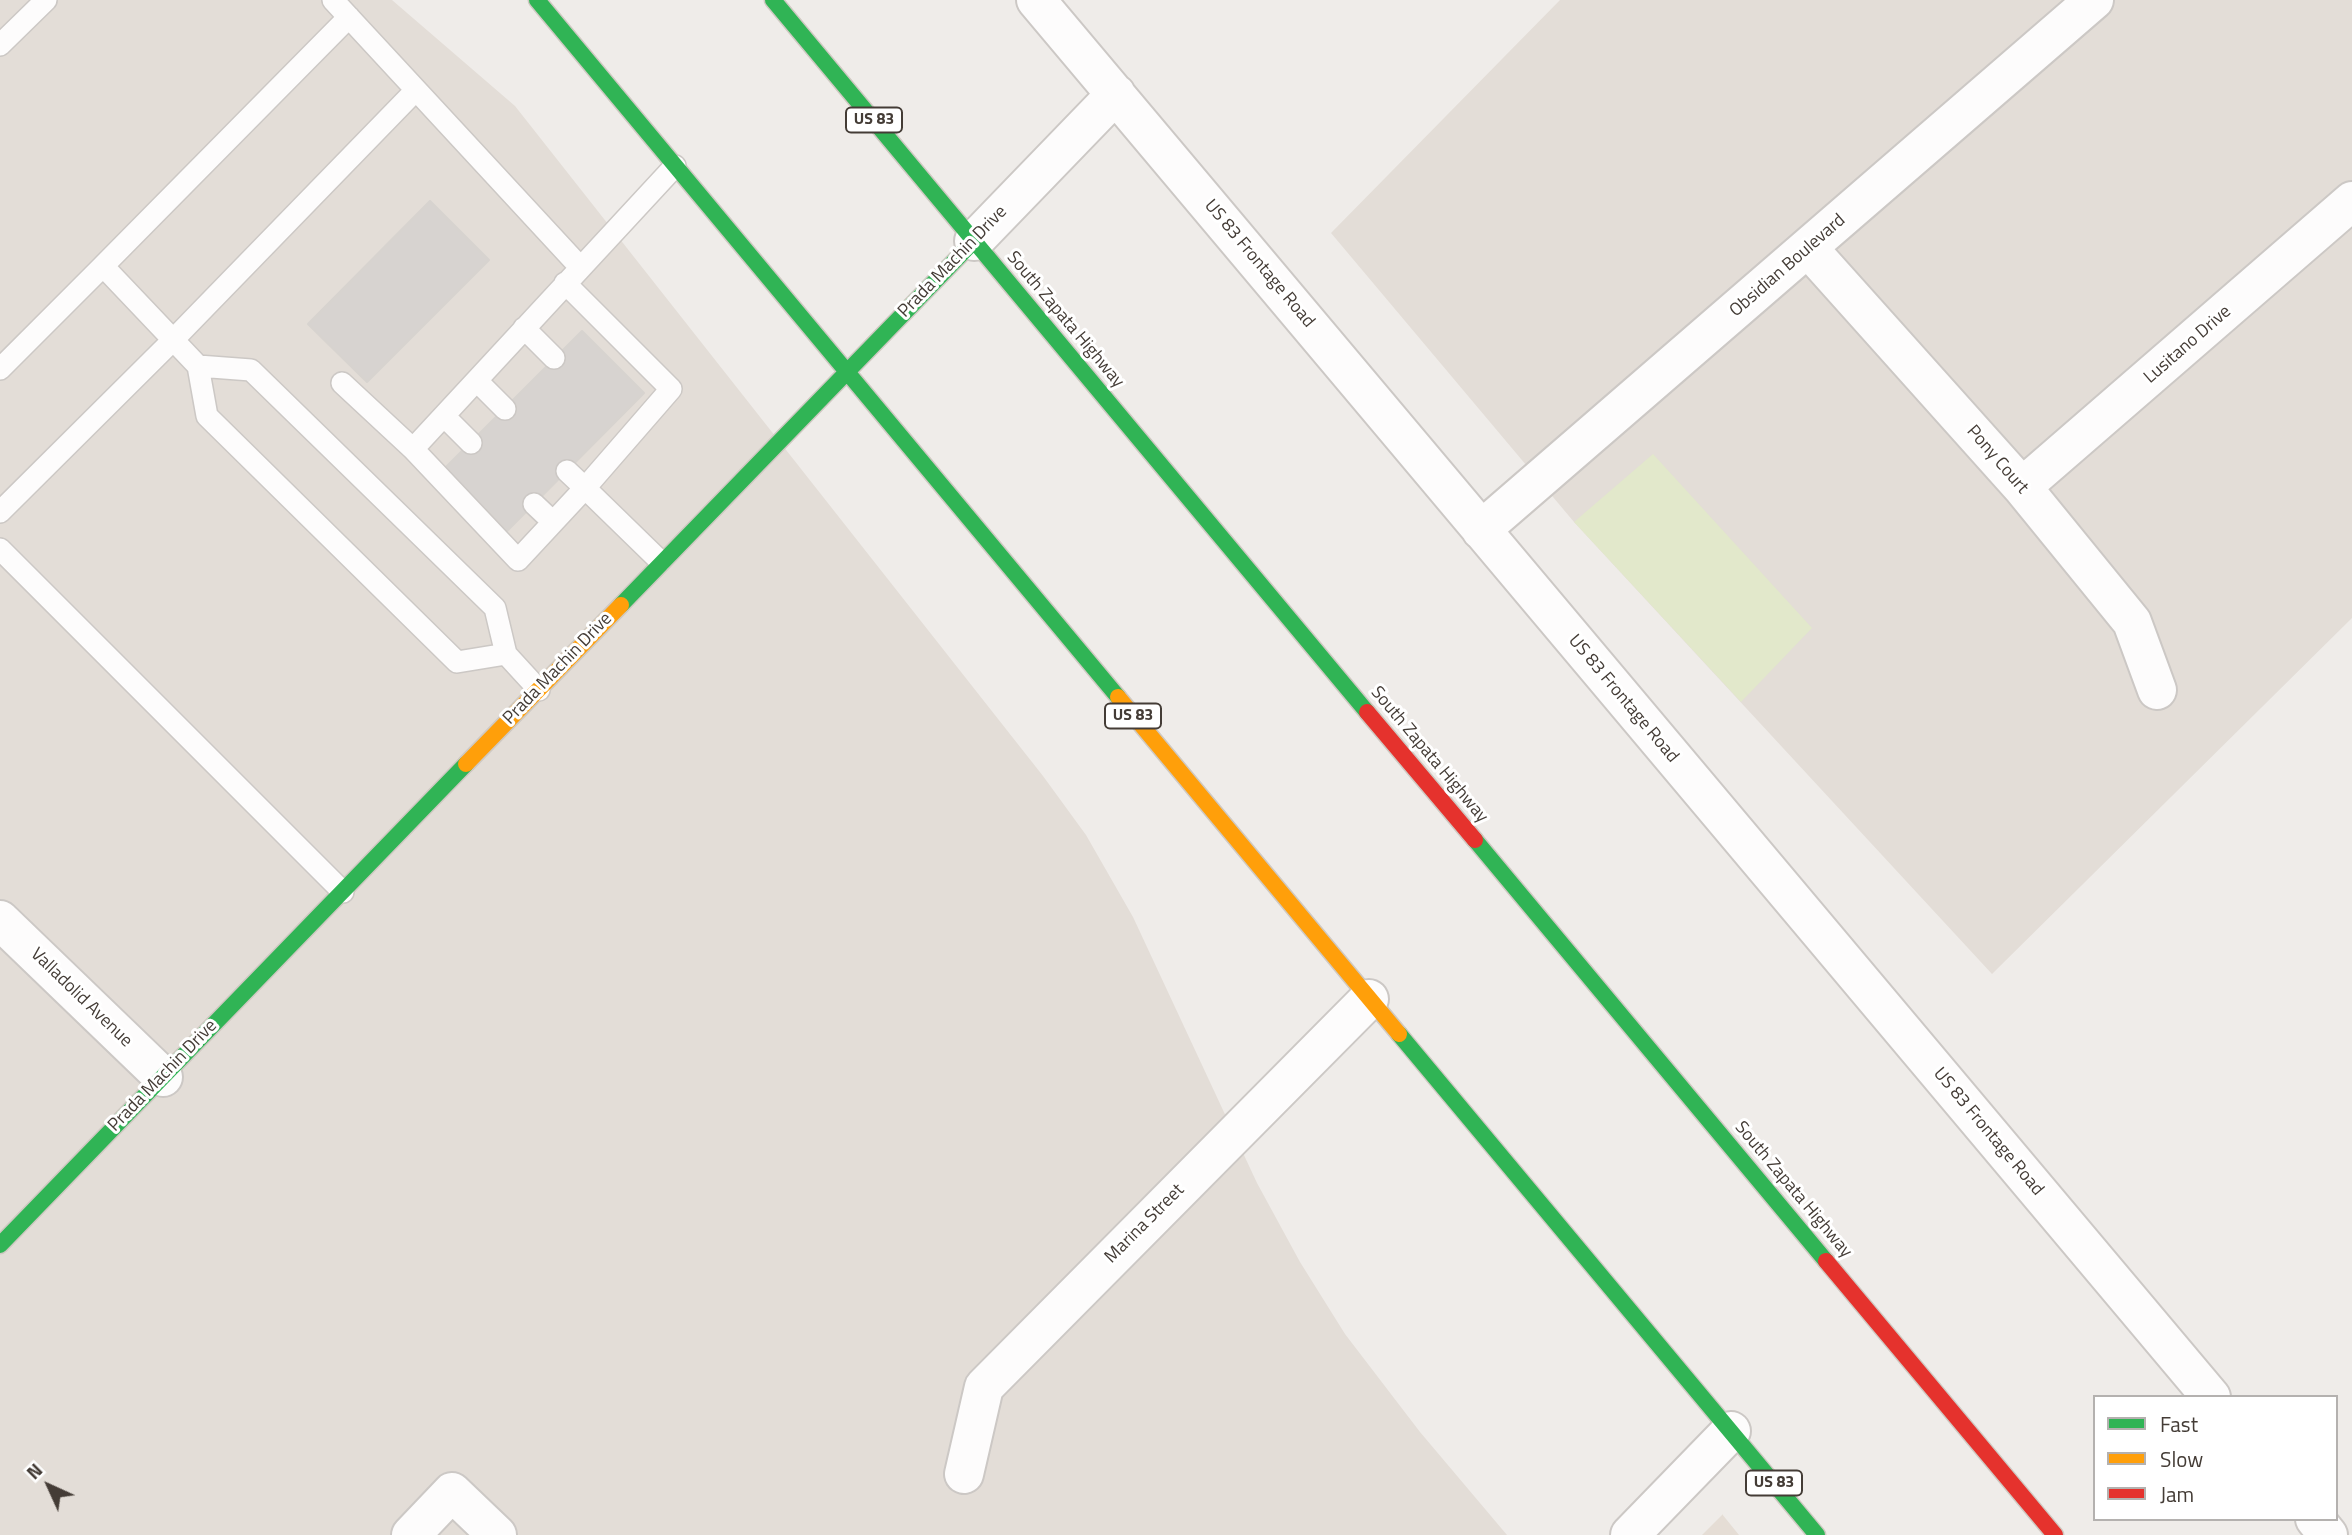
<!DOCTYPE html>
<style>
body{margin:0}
#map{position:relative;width:2352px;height:1535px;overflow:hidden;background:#efece9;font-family:"Titillium Web",sans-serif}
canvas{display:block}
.legend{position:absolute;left:2093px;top:1395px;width:245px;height:126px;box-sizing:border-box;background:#fff;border:2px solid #b4b1af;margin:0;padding:9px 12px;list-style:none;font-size:21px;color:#443c36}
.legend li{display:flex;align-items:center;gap:14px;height:35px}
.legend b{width:35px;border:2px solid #b4b1af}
.north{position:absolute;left:14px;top:1451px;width:70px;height:70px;-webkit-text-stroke:5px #fff;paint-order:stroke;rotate:315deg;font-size:19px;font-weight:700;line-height:28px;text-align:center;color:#443c36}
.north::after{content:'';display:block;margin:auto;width:24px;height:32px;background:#443c36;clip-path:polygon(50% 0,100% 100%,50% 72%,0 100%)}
</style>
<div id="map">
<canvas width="2352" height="1535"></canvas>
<ul class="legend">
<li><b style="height:9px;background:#30b455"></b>Fast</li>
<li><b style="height:9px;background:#ff9f0a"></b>Slow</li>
<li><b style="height:9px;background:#e5322d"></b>Jam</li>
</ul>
<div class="north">N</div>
</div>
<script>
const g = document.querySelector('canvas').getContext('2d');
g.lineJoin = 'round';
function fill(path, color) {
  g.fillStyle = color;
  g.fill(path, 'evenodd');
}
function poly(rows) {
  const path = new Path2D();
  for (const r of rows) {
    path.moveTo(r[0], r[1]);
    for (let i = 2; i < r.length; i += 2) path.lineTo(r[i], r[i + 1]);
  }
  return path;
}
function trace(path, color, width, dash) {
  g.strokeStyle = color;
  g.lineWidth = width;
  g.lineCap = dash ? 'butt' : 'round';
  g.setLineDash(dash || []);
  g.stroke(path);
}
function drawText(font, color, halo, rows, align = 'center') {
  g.font = font + ' "Titillium Web",sans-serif';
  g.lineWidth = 6;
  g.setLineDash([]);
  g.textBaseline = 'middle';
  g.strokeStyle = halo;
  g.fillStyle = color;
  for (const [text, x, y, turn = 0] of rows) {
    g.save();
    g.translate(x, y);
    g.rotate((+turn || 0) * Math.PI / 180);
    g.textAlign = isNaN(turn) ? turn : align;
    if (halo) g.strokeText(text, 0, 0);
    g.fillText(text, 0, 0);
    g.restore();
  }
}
fill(poly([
 [0,0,392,0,515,106,1043,776,1086,835,1133,917,1257,1183,1300,1262,1345,1334,1420,1432,1507,1535,0,1535],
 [1560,0,2352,0,2352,618,1992,974,1574,522,1331,233]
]), '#e3ddd7');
fill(poly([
 [1722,1514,1739,1535,1702,1535,1722,1515]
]), '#e5ddd5');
fill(poly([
 [1653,454,1812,628,1741,702,1574,522]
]), '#e2e8cb');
const building = poly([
 [430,201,489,260,367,382,308,324,430,201],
 [582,331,644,393,507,531,444,469,582,331]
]);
fill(building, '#d7d3d0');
trace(building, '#d7d3cf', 2);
const lane = poly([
 [333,0,580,267],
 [349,17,103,266,198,366,207,416,457,662,506,654],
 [0,45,46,0],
 [565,283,671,389,585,488,660,561],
 [524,328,554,358],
 [198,366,251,370,495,608,506,654,539,690],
 [0,369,103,266],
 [477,381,505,409],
 [342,383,413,449,518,560,585,488,567,471],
 [445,417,471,443],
 [413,449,675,166],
 [534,504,553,522],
 [0,512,173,340,415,91],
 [0,549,343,892]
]);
const street = poly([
 [1036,0,2211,1397],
 [974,241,1116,94],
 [1808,248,2022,487,2132,622,2157,690],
 [2022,487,2352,201],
 [1481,530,2094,0],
 [0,920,163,1077],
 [964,1474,984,1387,1369,999],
 [2315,1519,2328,1535],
 [411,1535,452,1492,497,1535],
 [1630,1535,1731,1431]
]);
const fast = poly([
 [537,0,1118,697],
 [773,0,1367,712],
 [621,605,974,241],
 [1475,840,1826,1261],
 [1399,1034,1817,1535],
 [0,1245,466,764]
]);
const slow = poly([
 [1118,697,1399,1034],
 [466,764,621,605]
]);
const jam = poly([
 [1367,712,1475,840],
 [1826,1261,2055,1535]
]);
trace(lane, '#ccc8c5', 24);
trace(street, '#ccc8c5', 42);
trace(fast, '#cfc9c2', 19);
trace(slow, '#cfc9c2', 19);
trace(jam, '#cfc9c2', 19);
trace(lane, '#fdfcfc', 21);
trace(street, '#fdfcfc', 38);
trace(fast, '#30b455', 16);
trace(slow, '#ff9f0a', 16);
trace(jam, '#e5322d', 16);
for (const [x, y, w] of [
 [874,120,56],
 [1133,716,56],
 [1774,1483,56]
]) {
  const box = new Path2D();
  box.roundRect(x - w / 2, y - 12.5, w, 25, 5);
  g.fillStyle = '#fff';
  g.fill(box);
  trace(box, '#443c36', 2);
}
drawText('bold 16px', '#443c36', null, [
 ["US 83",874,120],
 ["US 83",1133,716],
 ["US 83",1774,1483]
]);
drawText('18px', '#443c36', '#fff', [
 ["Prada Machin Drive",953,262,-46],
 ["US 83 Frontage Road",1259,264,50],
 ["Obsidian Boulevard",1788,266,-41],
 ["South Zapata Highway",1065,320,50],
 ["Lusitano Drive",2188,345,-41],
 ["Pony Court",1997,460,49],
 ["Prada Machin Drive",558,669,-46],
 ["US 83 Frontage Road",1623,699,50],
 ["South Zapata Highway",1429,755,50],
 ["Valladolid Avenue",81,998,44],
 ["Prada Machin Drive",163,1076,-46],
 ["US 83 Frontage Road",1988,1132,50],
 ["South Zapata Highway",1793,1190,50],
 ["Marina Street",1145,1224,-45]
]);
</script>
